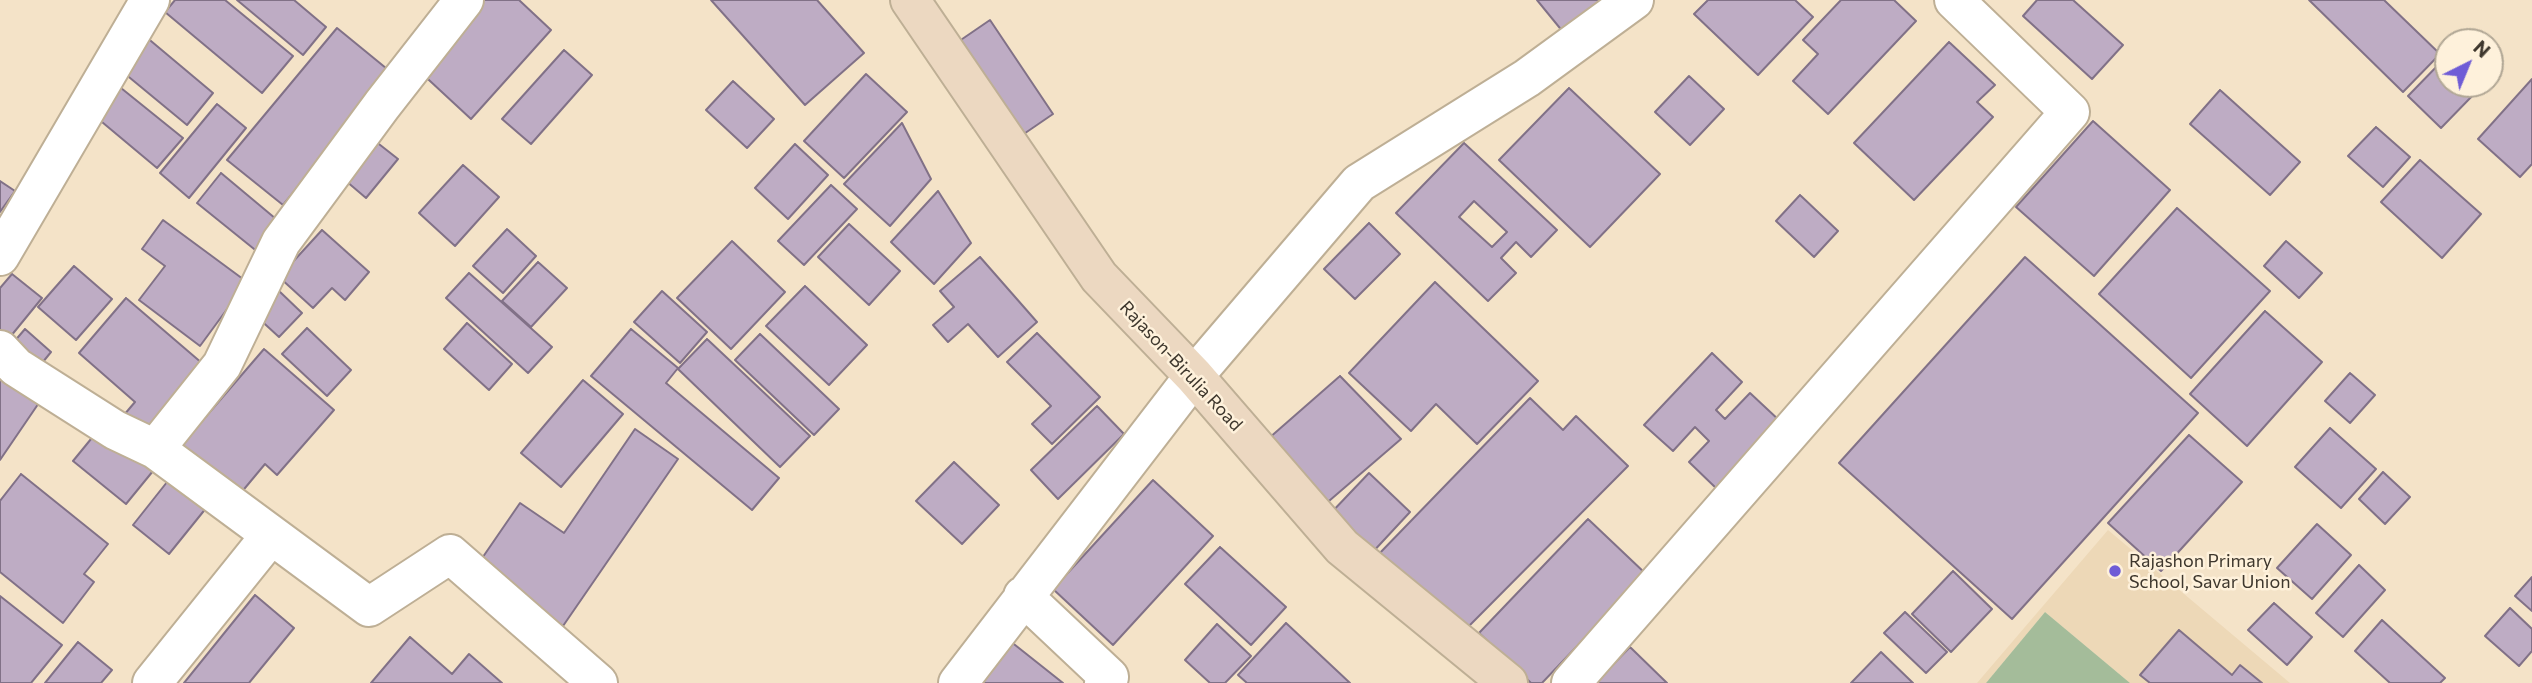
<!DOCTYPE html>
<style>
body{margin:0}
#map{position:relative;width:2532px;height:683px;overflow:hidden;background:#f4e3c8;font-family:Commissioner,sans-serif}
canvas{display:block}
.north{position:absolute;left:2434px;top:28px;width:70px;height:70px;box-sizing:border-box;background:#fef1db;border:2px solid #b1a795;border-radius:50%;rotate:43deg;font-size:19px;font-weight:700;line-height:28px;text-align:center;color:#3e372d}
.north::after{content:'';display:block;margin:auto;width:24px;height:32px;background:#6f5cd6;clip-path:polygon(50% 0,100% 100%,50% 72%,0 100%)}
</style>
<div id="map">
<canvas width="2532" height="683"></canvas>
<div class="north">N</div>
</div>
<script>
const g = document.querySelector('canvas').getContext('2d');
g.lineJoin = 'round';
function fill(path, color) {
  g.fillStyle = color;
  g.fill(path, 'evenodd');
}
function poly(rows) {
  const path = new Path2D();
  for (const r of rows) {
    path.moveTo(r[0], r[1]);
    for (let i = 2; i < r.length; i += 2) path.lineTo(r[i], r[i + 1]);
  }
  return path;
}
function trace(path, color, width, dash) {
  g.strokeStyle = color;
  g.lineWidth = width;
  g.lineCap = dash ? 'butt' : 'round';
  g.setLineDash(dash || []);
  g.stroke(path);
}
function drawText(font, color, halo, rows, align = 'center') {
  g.font = font + ' Commissioner,sans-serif';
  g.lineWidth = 5;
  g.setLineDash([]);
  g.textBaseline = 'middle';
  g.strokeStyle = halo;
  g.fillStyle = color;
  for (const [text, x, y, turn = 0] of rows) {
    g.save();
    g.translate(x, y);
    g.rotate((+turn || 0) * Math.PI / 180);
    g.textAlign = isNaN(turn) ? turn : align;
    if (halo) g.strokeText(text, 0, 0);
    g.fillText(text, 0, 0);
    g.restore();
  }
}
fill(poly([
 [2108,530,2290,683,2130,683,2045,612,1986,683,1977,683]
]), '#edd8b7');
fill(poly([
 [2045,612,2130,683,1986,683]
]), '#a4bc9a');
const building = poly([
 [175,0,225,0,293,56,262,93,165,12,175,0],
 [237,0,294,0,326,27,303,55,237,0],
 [478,0,519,0,551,30,471,119,416,68,478,0],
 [711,0,817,0,864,53,805,105,711,0],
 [1537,0,1615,0,1568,38,1537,0],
 [1708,0,1795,0,1813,17,1758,75,1694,14,1708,0],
 [1841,0,1894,0,1916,21,1828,114,1793,81,1818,54,1803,40,1841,0],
 [2037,0,2073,0,2123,45,2092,79,2023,16,2037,0],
 [2309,0,2384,0,2440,54,2403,92,2309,0],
 [990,20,1053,114,1015,140,952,46,990,20],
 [337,28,392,73,283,205,227,160,337,28],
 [145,36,213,93,187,125,118,68,145,36],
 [1949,42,1995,85,1977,102,1993,117,1914,200,1854,143,1949,42],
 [564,50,592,75,531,144,502,119,564,50],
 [2443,60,2448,64,2448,84,2468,84,2476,92,2441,128,2408,96,2443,60],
 [866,74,907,112,844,178,804,141,866,74],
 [1689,76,1724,109,1690,145,1655,112,1689,76],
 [2532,79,2532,164,2520,177,2478,139,2532,79],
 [733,81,774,119,747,148,706,110,733,81],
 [121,88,183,138,157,168,96,117,121,88],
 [1569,88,1660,174,1590,247,1499,160,1569,88],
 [2220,90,2300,162,2270,195,2190,124,2220,90],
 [217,104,246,128,189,198,160,173,217,104],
 [2093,121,2170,190,2094,276,2016,207,2093,121],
 [902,123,931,179,890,226,844,184,902,123],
 [2376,127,2410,157,2383,187,2348,156,2376,127],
 [370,137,398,159,366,198,339,175,370,137],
 [1464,143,1557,230,1531,257,1516,242,1501,258,1516,273,1488,301,1396,213,1464,143],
 [1474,201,1507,232,1492,247,1459,217,1474,201],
 [795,144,828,175,788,219,755,188,795,144],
 [2420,160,2481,214,2442,258,2381,202,2420,160],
 [463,165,499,197,455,246,419,213,463,165],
 [221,173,282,224,259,253,197,203,221,173],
 [0,181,15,191,0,212,0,181],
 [831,185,857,209,804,265,778,241,831,185],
 [938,191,971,243,934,284,891,242,938,191],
 [1800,195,1838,231,1814,257,1776,221,1800,195],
 [2177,208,2270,291,2191,378,2099,294,2177,208],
 [163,220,247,282,200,346,139,300,165,266,142,249,163,220],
 [1369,223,1400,254,1355,299,1324,269,1369,223],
 [849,224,900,271,869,305,818,257,849,224],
 [507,229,536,256,503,293,473,266,507,229],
 [322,230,369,272,345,300,332,288,313,308,279,277,322,230],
 [732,241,785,292,731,349,677,298,732,241],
 [2286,241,2322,273,2299,298,2264,266,2286,241],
 [980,257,1037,322,998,357,968,324,948,342,933,325,954,307,940,291,980,257],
 [2025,257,2198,413,2012,619,1839,463,2025,257],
 [538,262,567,288,531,327,502,301,538,262],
 [74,266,112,299,76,340,38,307,74,266],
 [469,273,552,347,528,373,446,298,469,273],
 [12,274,42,298,6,342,0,337,0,288,12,274],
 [1435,282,1538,381,1477,444,1436,404,1411,431,1349,373,1435,282],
 [805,286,867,345,829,385,766,326,805,286],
 [278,290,302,313,279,337,255,315,278,290],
 [662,291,707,332,680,363,634,322,662,291],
 [126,298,203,364,138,439,118,422,135,402,79,353,126,298],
 [2265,311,2322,362,2247,446,2190,394,2265,311],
 [467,323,512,364,489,390,444,349,467,323],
 [307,328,351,370,327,396,282,354,307,328],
 [25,329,51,352,34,373,7,350,25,329],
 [631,329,678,368,666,383,779,478,752,510,591,376,631,329],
 [1037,333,1100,397,1052,444,1032,424,1051,406,1007,362,1037,333],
 [760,334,839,409,814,435,735,360,760,334],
 [707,339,810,436,780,467,678,369,707,339],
 [264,349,334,410,277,475,265,464,235,500,177,450,264,349],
 [1712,353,1742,382,1716,410,1725,419,1750,393,1781,422,1718,490,1689,462,1709,441,1695,427,1673,451,1644,425,1712,353],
 [0,363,45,394,0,460,0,363],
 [2350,373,2375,395,2350,423,2325,401,2350,373],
 [1340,376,1401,439,1322,507,1268,439,1340,376],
 [583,380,623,414,561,487,521,453,583,380],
 [1530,398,1563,430,1576,416,1628,466,1468,627,1376,557,1530,398],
 [1097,406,1124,434,1058,499,1031,470,1097,406],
 [100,428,153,471,126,504,73,461,100,428],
 [2330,428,2376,469,2341,508,2295,467,2330,428],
 [635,429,678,459,563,626,476,567,520,503,564,533,635,429],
 [2189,435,2242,482,2161,571,2108,523,2189,435],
 [954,462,999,505,962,544,916,501,954,462],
 [175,472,211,502,169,554,133,525,175,472],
 [2383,472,2410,497,2385,524,2359,499,2383,472],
 [1369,473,1410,512,1370,555,1329,515,1369,473],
 [21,474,108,544,84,574,94,582,63,623,0,572,0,501,21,474],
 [1153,480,1213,536,1113,645,1053,589,1153,480],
 [1588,519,1646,574,1542,683,1531,683,1479,633,1588,519],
 [2317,524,2351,555,2312,599,2277,568,2317,524],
 [1220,547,1286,607,1251,645,1185,584,1220,547],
 [2359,565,2385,590,2343,637,2316,613,2359,565],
 [1953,571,1992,609,1951,652,1912,614,1953,571],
 [2532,577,2532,611,2515,596,2532,577],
 [255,595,294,628,249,683,184,683,255,595],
 [0,596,62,645,31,683,0,683,0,596],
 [2274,603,2312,637,2287,665,2248,630,2274,603],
 [2510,608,2532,629,2532,651,2519,666,2485,636,2510,608],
 [1905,612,1947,652,1926,673,1884,633,1905,612],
 [2382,620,2445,678,2440,683,2390,683,2355,651,2382,620],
 [1286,623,1350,683,1247,683,1238,675,1286,623],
 [1217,624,1251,656,1225,683,1210,683,1185,660,1217,624],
 [2179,630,2232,675,2240,665,2262,683,2150,683,2140,675,2179,630],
 [410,637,452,674,469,654,502,683,371,683,410,637],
 [1005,637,1063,683,968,683,1005,637],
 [78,642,112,670,101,683,45,683,78,642],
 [1630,647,1667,683,1595,683,1630,647],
 [1881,652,1913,683,1851,683,1881,652]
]);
fill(building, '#beacc4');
trace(building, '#817187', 2);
const street = poly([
 [464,0,382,105,281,242,222,365,155,449,369,607,450,554,598,683],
 [0,256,150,0],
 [0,350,16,367,115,430,155,449],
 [1023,596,1109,677,1104,683],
 [152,683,271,535],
 [958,683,1194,376,1359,183,1527,78,1634,0],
 [1571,683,2070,112,1954,0]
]);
const secondary = poly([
 [910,0,1099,277,1194,376,1342,547,1508,683]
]);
trace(street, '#beaf95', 42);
trace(secondary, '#beaf95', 42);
trace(street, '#fff', 38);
trace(secondary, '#ecd8c1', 38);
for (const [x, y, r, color] of [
 [2115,571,7,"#6f5cd6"]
]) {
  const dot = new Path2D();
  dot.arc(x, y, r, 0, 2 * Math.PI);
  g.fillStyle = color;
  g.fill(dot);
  trace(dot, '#fef1db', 2.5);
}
drawText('18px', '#3e372d', '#fef1db', [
 ["Rajason-Birulia Road",1181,366,47]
]);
drawText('18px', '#3e372d', '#fef1db', [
 ["Rajashon Primary",2129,561],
 ["School, Savar Union",2129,582]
], 'left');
</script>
